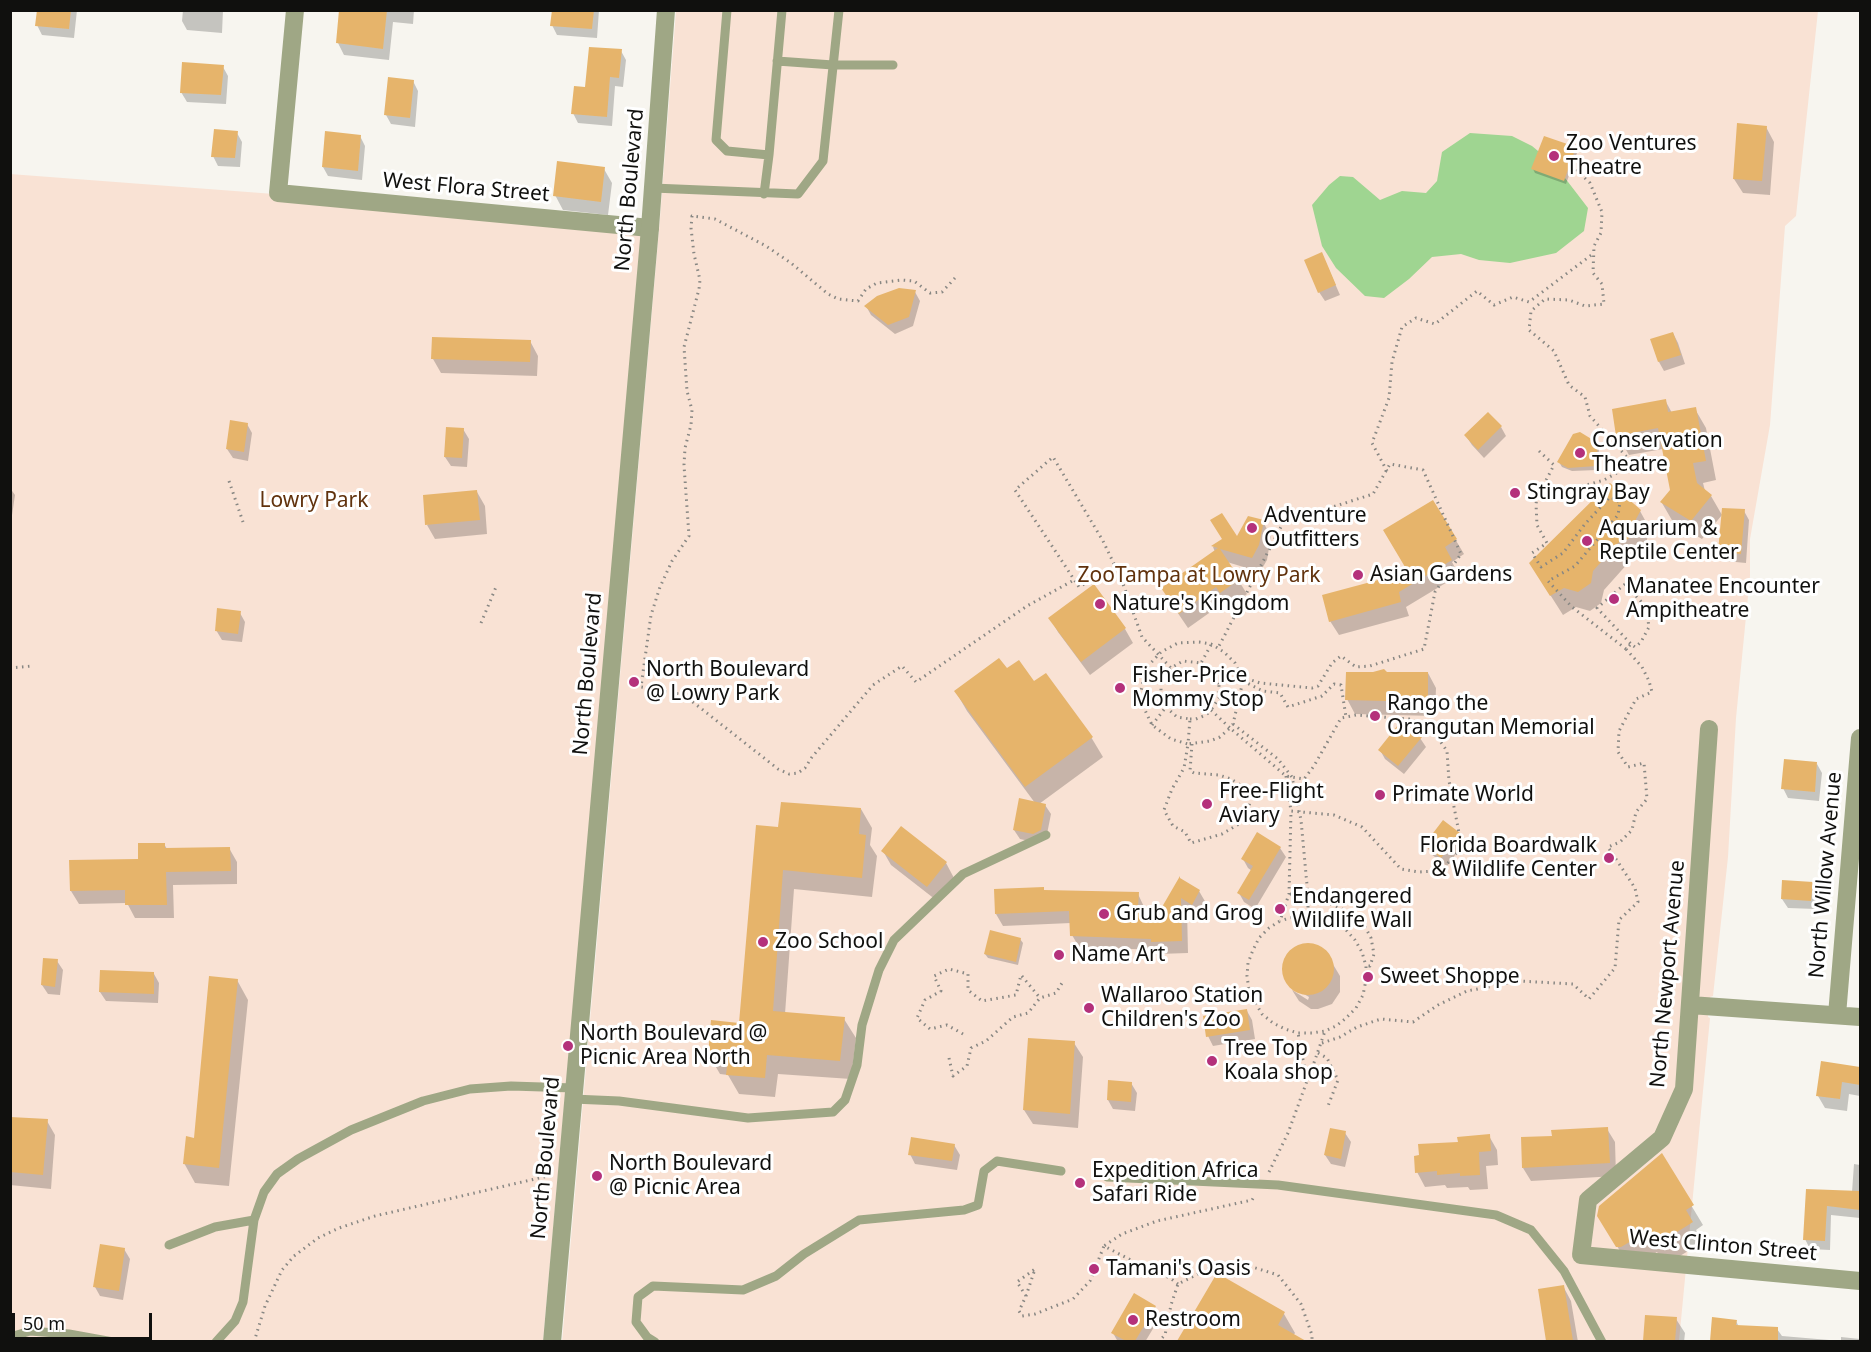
<!DOCTYPE html>
<style>
body{margin:0}
#map{position:relative;width:1871px;height:1352px;overflow:hidden;background:#f7f5ef;font-family:"Noto Sans",sans-serif}
canvas{display:block}
.frame{position:absolute;inset:0;border:12px solid #10100e;pointer-events:none}
.scale{position:absolute;left:12px;top:1313px;width:140px;height:27px;box-sizing:border-box;border:3px solid #10100e;border-top:0;padding-left:8px;font-size:18px;line-height:21px;white-space:nowrap;color:#10100e;-webkit-text-stroke:4px #fff;paint-order:stroke}
</style>
<div id="map">
<canvas width="1871" height="1352"></canvas>
<div class="frame"></div>
<div class="scale">50 m</div>
</div>
<script>
const g = document.querySelector('canvas').getContext('2d');
g.lineJoin = 'round';
function fill(path, color) {
  g.fillStyle = color;
  g.fill(path, 'evenodd');
}
function poly(rows) {
  const path = new Path2D();
  for (const r of rows) {
    if (r.length === 3) {
      path.moveTo(r[0] + r[2], r[1]);
      path.arc(r[0], r[1], r[2], 0, 2 * Math.PI);
      continue;
    }
    path.moveTo(r[0], r[1]);
    for (let i = 2; i < r.length; i += 2) path.lineTo(r[i], r[i + 1]);
  }
  return path;
}
function trace(path, color, width, dash) {
  g.strokeStyle = color;
  g.lineWidth = width;
  g.lineCap = dash ? 'butt' : 'round';
  g.setLineDash(dash || []);
  g.stroke(path);
}
function drawText(font, color, halo, rows, align = 'center') {
  g.font = font + ' "Noto Sans",sans-serif';
  g.lineWidth = 6;
  g.setLineDash([]);
  g.textBaseline = 'middle';
  g.strokeStyle = halo;
  g.fillStyle = color;
  for (const [text, x, y, turn = 0] of rows) {
    g.save();
    g.translate(x, y);
    g.rotate((+turn || 0) * Math.PI / 180);
    g.textAlign = isNaN(turn) ? turn : align;
    if (halo) g.strokeText(text, 0, 0);
    g.fillText(text, 0, 0);
    g.restore();
  }
}
fill(poly([
 [676,11,1818,11,1796,216,1785,226,1770,425,1750,539,1750,576,1736,718,1728,857,1713,996,1710,997,1708,1017,1710,1018,1679,1341,562,1342,660,218],
 [10,174,644,222,543,1341,11,1341]
]), '#f9e2d4');
fill(poly([
 [1470,133,1512,136,1532,146,1555,165,1588,208,1584,231,1556,253,1510,263,1479,260,1461,254,1432,257,1409,279,1384,298,1365,296,1336,268,1322,246,1312,205,1329,185,1340,176,1353,177,1380,200,1402,191,1426,193,1437,181,1442,152]
]), '#9fd591');
fill(poly([
 [38,10,77,10,74,38,42,35,37,25],
 [183,10,223,10,222,33,187,30,182,21],
 [349,10,414,10,413,24,393,22,389,60,344,55,338,43],
 [553,10,599,10,597,38,557,35,552,25],
 [621,51,626,60,623,87,615,86,612,126,578,123,573,113,587,88],
 [223,67,228,76,226,104,187,102,181,92],
 [413,81,418,91,415,127,391,124,386,115],
 [1766,127,1774,142,1770,195,1743,193,1734,179],
 [237,133,242,142,240,167,218,166,213,156],
 [326,133,360,136,365,146,362,180,328,176,323,167],
 [1575,149,1577,153,1566,184,1535,173,1533,169],
 [604,169,612,183,608,215,563,210,555,195],
 [1322,254,1340,295,1325,301,1319,292],
 [915,292,920,301,913,326,895,334,871,315,866,306],
 [1673,333,1678,343,1685,364,1664,371,1659,362,1652,340],
 [530,341,538,356,537,376,441,373,433,359],
 [1665,400,1672,413,1695,409,1706,428,1716,480,1703,483,1705,491,1711,496,1722,515,1702,539,1673,522,1662,503,1671,490,1663,449,1629,455,1618,436,1613,410],
 [247,424,252,433,248,461,233,458,227,449],
 [1501,427,1506,436,1484,458,1472,445,1466,436],
 [463,429,469,439,467,467,451,466,445,457],
 [1597,444,1599,449,1597,470,1572,471,1562,467,1559,462],
 [10,488,15,495,10,529],
 [477,492,485,506,487,534,435,539,427,525],
 [1433,502,1464,554,1452,562,1459,575,1406,607,1409,616,1339,635,1330,621,1410,573],
 [1640,511,1651,531,1647,539,1646,550,1639,558,1629,562,1604,590,1601,603,1590,611,1576,607,1563,615,1542,582],
 [1744,511,1749,520,1746,563,1725,561,1720,552],
 [1263,522,1271,536,1267,560,1260,572,1227,562,1247,594,1230,607,1226,601,1188,628,1171,603,1215,552,1213,547,1223,540,1237,539],
 [1093,586,1125,629,1133,643,1090,675,1058,632,1050,618],
 [240,613,245,622,242,642,222,640,216,630],
 [1007,670,1034,683,1091,737,1103,757,1039,804,1045,805,1051,814,1046,839,1038,843,1020,839,1014,830,1035,803,967,711,956,692],
 [1373,673,1428,673,1436,688,1435,716,1355,714,1347,699],
 [1420,738,1426,747,1404,774,1385,759,1380,750],
 [1817,764,1822,773,1819,801,1788,798,1783,788],
 [861,809,872,828,870,845,877,856,872,897,794,889,785,1014,844,1019,856,1038,851,1079,778,1074,775,1097,739,1094,728,1075,720,1074,709,1055,740,1024,780,829],
 [1459,834,1464,843,1447,866,1431,854,1426,845],
 [164,844,167,849,229,848,237,862,237,884,173,885,174,918,135,918,127,903,79,904,71,891,139,860],
 [1280,848,1286,857,1255,909,1244,902,1239,893,1252,871,1248,868,1243,859],
 [883,851,946,863,954,878,936,900,891,865],
 [1180,879,1199,891,1206,903,1199,916,1187,909,1188,953,1159,954,1158,950,1079,947,1072,935,1071,923,1003,926,996,914,1043,888,1045,892,1138,894,1145,909,1163,908],
 [1812,884,1817,893,1816,909,1788,908,1782,899],
 [1020,939,1023,943,1018,965,988,958,985,954],
 [1306,945,1321,949,1331,961,1340,976,1340,992,1332,1004,1318,1009,1311,1009,1299,1001,1292,990,1308,1000,1309,997,1290,986,1284,973,1287,958,1292,951],
 [57,961,63,970,60,995,48,994,42,985],
 [154,974,159,983,158,1003,106,1001,100,992],
 [237,980,248,1000,229,1186,195,1183,184,1163,196,1139],
 [1247,1011,1252,1020,1255,1039,1213,1046,1208,1036],
 [1074,1043,1083,1057,1078,1128,1033,1124,1024,1110],
 [1860,1061,1860,1096,1849,1094,1847,1111,1825,1108,1818,1096,1860,1068],
 [1131,1083,1137,1093,1135,1111,1113,1109,1108,1100],
 [10,1118,47,1121,55,1135,51,1189,10,1185],
 [1607,1129,1615,1142,1616,1176,1531,1181,1523,1168,1553,1137],
 [1345,1133,1351,1142,1345,1167,1331,1164,1325,1155],
 [1489,1136,1497,1150,1498,1165,1486,1166,1488,1189,1470,1190,1468,1187,1447,1188,1445,1185,1425,1187,1417,1172,1459,1143],
 [954,1145,960,1155,957,1170,915,1164,910,1154],
 [1661,1155,1703,1225,1696,1230,1703,1242,1665,1265,1657,1252,1633,1266,1629,1266,1599,1216],
 [1854,1164,1860,1165,1860,1218,1831,1215,1830,1250,1810,1249,1805,1239,1807,1190,1852,1192],
 [124,1249,130,1259,123,1300,100,1296,95,1287],
 [1218,1275,1284,1314,1295,1333,1293,1336,1303,1341,1179,1342],
 [1563,1286,1571,1301,1578,1342,1547,1342,1539,1290],
 [1155,1307,1160,1317,1145,1342,1118,1342,1113,1333],
 [1646,1316,1676,1319,1685,1333,1684,1342,1644,1342],
 [1714,1318,1736,1321,1739,1327,1777,1329,1782,1336,1841,1341,1841,1337,1860,1339,1860,1342,1711,1342]
]), '#0003');
fill(poly([
 [37,10,71,10,69,29,35,26],
 [339,10,387,10,383,49,336,43],
 [552,10,594,10,592,29,550,26],
 [589,47,622,49,619,78,610,77,607,117,571,114,574,86,585,87],
 [182,62,224,65,221,95,180,93],
 [388,77,414,80,410,118,384,115],
 [1737,123,1767,126,1762,181,1733,179],
 [214,129,238,131,235,158,211,157],
 [325,131,361,135,358,171,322,167],
 [1544,136,1576,147,1564,181,1531,169],
 [557,161,605,167,601,202,553,196],
 [1322,252,1336,285,1318,293,1304,260],
 [899,288,916,290,909,317,888,325,864,306,877,296],
 [1673,332,1681,355,1658,362,1650,339],
 [432,337,531,340,530,362,431,359],
 [1666,399,1668,412,1696,407,1706,461,1693,463,1697,483,1712,495,1691,521,1660,502,1670,490,1658,428,1616,436,1612,409],
 [1488,412,1502,426,1478,450,1464,435],
 [230,420,248,423,244,452,226,449],
 [446,427,464,428,462,458,444,457],
 [1580,432,1598,443,1596,466,1568,468,1557,462,1573,434],
 [1610,483,1641,510,1636,519,1636,530,1628,539,1618,543,1593,571,1591,583,1578,592,1564,588,1550,596,1529,563],
 [477,490,480,520,425,525,423,495],
 [1433,500,1457,539,1445,547,1452,560,1399,592,1401,602,1329,622,1322,595,1408,572,1383,530],
 [1722,508,1745,509,1741,554,1718,552],
 [1222,513,1237,536,1248,516,1264,520,1259,545,1252,558,1220,549,1240,579,1220,593,1216,587,1179,614,1161,588,1218,548,1211,546,1222,539,1210,520],
 [1094,584,1126,628,1081,662,1048,618],
 [217,608,241,611,238,634,215,631],
 [999,658,1007,668,1019,660,1034,681,1046,673,1093,737,1025,787,954,691],
 [1384,669,1387,672,1428,672,1428,702,1345,700,1346,672,1373,672],
 [1402,720,1422,737,1398,766,1378,750],
 [1784,759,1817,762,1815,792,1781,789],
 [1019,798,1046,804,1041,830,1033,834,1013,830],
 [781,802,861,808,859,834,866,835,862,878,783,870,773,1011,845,1017,840,1061,767,1055,765,1078,726,1075,728,1058,708,1055,711,1020,739,1023,756,825,778,827],
 [1443,820,1460,833,1441,858,1424,845],
 [901,826,947,862,927,887,881,851],
 [1257,832,1281,847,1249,900,1237,893,1253,866,1241,859],
 [138,843,165,843,165,848,230,847,231,871,166,872,167,905,125,905,125,890,70,891,69,860,138,859],
 [1180,876,1180,878,1200,890,1192,905,1181,898,1182,941,1151,942,1151,939,1070,936,1069,911,995,914,994,889,1044,887,1044,890,1139,892,1138,907,1162,907],
 [1782,880,1813,882,1811,901,1781,899],
 [990,930,1021,938,1016,962,984,954],
 [1308,969,26],
 [43,958,58,959,55,987,41,985],
 [100,970,154,972,154,994,99,992],
 [209,976,238,979,219,1168,183,1164,186,1136,194,1138],
 [1247,1009,1250,1030,1206,1037,1203,1016],
 [1028,1038,1075,1041,1070,1114,1023,1110],
 [1821,1061,1860,1067,1860,1085,1842,1082,1840,1099,1816,1096],
 [1108,1080,1132,1082,1131,1102,1107,1100],
 [10,1117,48,1119,43,1175,10,1172],
 [1608,1127,1610,1163,1522,1168,1521,1137,1552,1136,1551,1130],
 [1330,1128,1346,1131,1341,1159,1324,1155],
 [1490,1134,1491,1151,1479,1152,1480,1175,1460,1176,1460,1173,1437,1175,1437,1171,1415,1173,1414,1156,1419,1155,1418,1144,1458,1142,1457,1137],
 [911,1137,955,1144,952,1161,908,1155],
 [1662,1153,1694,1205,1686,1210,1693,1222,1653,1247,1645,1233,1621,1247,1616,1247,1597,1216,1599,1206],
 [1806,1189,1860,1191,1860,1210,1827,1206,1825,1241,1803,1240],
 [100,1244,125,1248,119,1291,93,1287],
 [1217,1273,1285,1312,1278,1325,1306,1341,1177,1341],
 [1564,1285,1573,1341,1546,1341,1538,1289],
 [1134,1293,1156,1306,1135,1341,1126,1341,1111,1333],
 [1645,1315,1677,1317,1675,1341,1643,1341],
 [1712,1317,1737,1320,1736,1325,1778,1327,1778,1341,1710,1341]
]), '#e6b46b');
trace(poly([
 [955,278,942,292,930,293,914,281,902,280,877,283,866,289,858,301,838,299,828,294,791,263,766,246,715,219,692,216,691,228,694,254,700,280,699,289,684,347,687,391,692,410,691,425,685,448,684,465,689,536,672,561,660,587,651,615,641,687,679,694,689,699,778,769,789,774,798,773,805,768,812,757,873,685,902,666,916,682,1027,606,1074,580],
 [1539,451,1554,465,1543,486,1569,490,1604,480,1633,464,1590,416,1585,397,1569,385,1554,351,1529,330,1531,311,1545,299,1569,300,1585,306,1604,304,1602,284,1593,273,1594,246,1601,233,1602,212,1590,183,1570,164],
 [1387,471,1372,443,1389,398,1392,362,1402,327,1416,318,1435,324,1477,291,1494,305,1513,297,1529,302,1594,253],
 [229,481,243,522],
 [1543,486,1538,491,1536,504,1537,525,1547,543,1532,553,1541,567,1563,553,1585,524,1610,497,1620,502,1618,515,1575,566,1548,581,1572,607,1626,649],
 [1115,566,1079,587,1015,490,1053,457,1103,541,1115,566,1122,581,1142,637,1171,668,1183,661,1201,663],
 [481,623,496,587],
 [1211,645,1201,663,1208,666,1214,674,1219,684],
 [10,668,32,666],
 [1243,681,1263,691,1280,693,1288,707,1322,696,1334,684,1341,685,1346,717],
 [1141,697,1161,694,1161,681,1166,672,1171,668],
 [1166,707,1177,717,1190,719,1188,744,1171,739,1152,725,1143,706,1141,691,1144,676,1148,666,1161,652,1178,643,1199,642,1211,644,1224,652,1235,663,1242,677,1219,684,1219,698,1211,710],
 [1190,719,1196,719,1206,715,1211,710,1230,728,1233,724,1243,681,1242,677,1260,683,1312,688,1318,686,1332,663,1341,656,1356,667,1370,666,1424,649,1435,592,1461,554,1423,470,1390,464,1373,494,1283,523,1218,648],
 [1233,724,1278,759,1292,777,1301,820,1308,896,1308,915],
 [1152,725,1166,707,1161,694],
 [1192,744,1190,771,1194,773,1219,775,1231,779,1242,786,1250,802,1248,810,1239,824,1222,834,1191,843,1185,832,1173,826,1164,810,1172,789,1184,768,1188,744,1210,741,1220,737,1230,728,1286,776,1304,779,1314,766,1341,718,1356,715,1409,719,1431,728,1447,751,1449,781,1460,838,1456,854,1446,865,1436,871,1418,872,1401,869,1362,827,1334,815,1291,811,1289,894,1280,921,1269,928,1259,938,1253,950,1248,963,1247,976,1249,990,1255,1002,1262,1014,1273,1023,1285,1029,1298,1033,1312,1033,1325,1031,1336,1026,1345,1019,1356,1008,1363,995,1366,980,1366,966,1362,952,1355,940,1346,930,1335,922,1322,917,1299,915,1280,921],
 [1286,776,1291,811],
 [1290,894,1308,896,1331,904,1353,914,1363,923,1371,938,1374,954,1370,966,1366,966],
 [963,1034,947,1025,930,1029,917,1018,925,1000,941,991,934,976,949,969,968,974,968,990,982,1001,1016,995,1021,975,1040,998],
 [1322,1043,1340,1037,1357,1027,1381,1019,1413,1022,1438,1005,1467,991,1519,981,1573,984,1589,999,1615,968,1619,920,1638,902,1635,888,1608,847,1620,842,1632,830,1636,812,1647,799,1644,763,1628,767,1618,752,1619,731,1636,699,1652,692,1649,681,1642,667,1626,649,1631,644,1635,647,1641,642,1649,627,1646,607,1625,584,1597,608,1631,644],
 [1318,1053,1327,1058,1338,1080,1328,1106],
 [949,1058,953,1076,967,1066,971,1048,986,1041,1013,1017,1028,1013,1040,998,1056,993,1062,983],
 [1308,1080,1325,1031],
 [1269,1172,1288,1133,1307,1081,1298,1033],
 [1178,1284,1170,1278,1150,1270,1104,1246,1122,1234,1157,1221,1252,1200,1254,1197],
 [1026,1296,1017,1282,1035,1269,1026,1296,1019,1311,1022,1316,1035,1314,1073,1299,1090,1281,1104,1246],
 [254,1342,265,1306,282,1270,294,1256,318,1238,339,1228,375,1216,548,1176],
 [1158,1342,1165,1335,1171,1305,1178,1284,1210,1268,1249,1266,1278,1275,1301,1304,1312,1335,1312,1342]
]), '#888783', 3, [1.5, 4.5]);
trace(poly([
 [727,10,716,140,727,151,769,155,764,194],
 [777,61,833,65,893,65],
 [769,155,782,10],
 [653,188,798,194,823,161,839,10],
 [573,1099,619,1101,748,1118,833,1112,845,1100,857,1065,862,1025,879,970,894,940,963,874,1046,835],
 [1107,1177,1278,1185,1496,1215,1531,1230,1564,1271,1602,1342],
 [169,1245,215,1227,254,1220],
 [10,1340,17,1335,30,1331,69,1334,113,1342],
 [216,1342,235,1321,243,1302,254,1220,264,1192,277,1174,298,1159,351,1130,423,1101,470,1089,511,1086,574,1088],
 [655,1342,647,1337,636,1322,638,1297,653,1286,743,1290,776,1276,804,1254,859,1220,964,1210,978,1205,984,1171,997,1161,1061,1171]
]), '#9fa785', 9);
trace(poly([
 [295,10,278,193,650,228],
 [1709,729,1684,1089,1662,1138,1588,1200,1581,1255,1860,1281],
 [1690,1005,1860,1017],
 [1837,1015,1860,738]
]), '#9fa785', 18);
trace(poly([
 [552,1342,650,228,666,10]
]), '#9fa785', 18);
for (const [x, y, r, color] of [
 [1554,156,6,"#b4317b"],
 [1580,453,6,"#b4317b"],
 [1515,493,6,"#b4317b"],
 [1252,528,6,"#b4317b"],
 [1587,541,6,"#b4317b"],
 [1358,575,6,"#b4317b"],
 [1614,599,6,"#b4317b"],
 [1100,604,6,"#b4317b"],
 [634,682,6,"#b4317b"],
 [1120,688,6,"#b4317b"],
 [1375,716,6,"#b4317b"],
 [1380,795,6,"#b4317b"],
 [1207,804,6,"#b4317b"],
 [1609,858,6,"#b4317b"],
 [1280,909,6,"#b4317b"],
 [1104,914,6,"#b4317b"],
 [763,942,6,"#b4317b"],
 [1059,955,6,"#b4317b"],
 [1368,977,6,"#b4317b"],
 [1089,1008,6,"#b4317b"],
 [568,1046,6,"#b4317b"],
 [1212,1061,6,"#b4317b"],
 [597,1176,6,"#b4317b"],
 [1080,1183,6,"#b4317b"],
 [1094,1269,6,"#b4317b"],
 [1133,1320,6,"#b4317b"]
]) {
  const dot = new Path2D();
  dot.arc(x, y, r, 0, 2 * Math.PI);
  g.fillStyle = color;
  g.fill(dot);
  trace(dot, '#fff', 2);
}
drawText('21px', '#10100e', '#fff', [
 ["Zoo Ventures",1566,144],
 ["Theatre",1566,168],
 ["Conservation",1592,441],
 ["Theatre",1592,465],
 ["Stingray Bay",1527,493],
 ["Adventure",1264,516],
 ["Outfitters",1264,540],
 ["Aquarium &",1599,529],
 ["Reptile Center",1599,553],
 ["Asian Gardens",1370,575],
 ["Manatee Encounter",1626,587],
 ["Ampitheatre",1626,611],
 ["Nature's Kingdom",1112,604],
 ["North Boulevard",646,670],
 ["@ Lowry Park",646,694],
 ["Fisher-Price",1132,676],
 ["Mommy Stop",1132,700],
 ["Rango the",1387,704],
 ["Orangutan Memorial",1387,728],
 ["Free-Flight",1219,792],
 ["Aviary",1219,816],
 ["Primate World",1392,795],
 ["Florida Boardwalk",1597,846,"right"],
 ["& Wildlife Center",1597,870,"right"],
 ["Endangered",1292,897],
 ["Wildlife Wall",1292,921],
 ["Grub and Grog",1116,914],
 ["Zoo School",775,942],
 ["Name Art",1071,955],
 ["Sweet Shoppe",1380,977],
 ["Wallaroo Station",1101,996],
 ["Children's Zoo",1101,1020],
 ["North Boulevard @",580,1034],
 ["Picnic Area North",580,1058],
 ["Tree Top",1224,1049],
 ["Koala shop",1224,1073],
 ["North Boulevard",609,1164],
 ["@ Picnic Area",609,1188],
 ["Expedition Africa",1092,1171],
 ["Safari Ride",1092,1195],
 ["Tamani's Oasis",1106,1269],
 ["Restroom",1145,1320]
], 'left');
drawText('21px', '#10100e', '#fff', [
 ["West Flora Street",466,188,5],
 ["North Boulevard",630,190,-85],
 ["North Boulevard",588,674,-85],
 ["North Willow Avenue",1826,875,-85],
 ["North Newport Avenue",1668,974,-85],
 ["North Boulevard",546,1158,-85],
 ["West Clinton Street",1723,1246,5]
]);
drawText('21px', '#61320d', '#fff', [
 ["Lowry Park",314,501],
 ["ZooTampa at Lowry Park",1199,576]
]);
</script>
